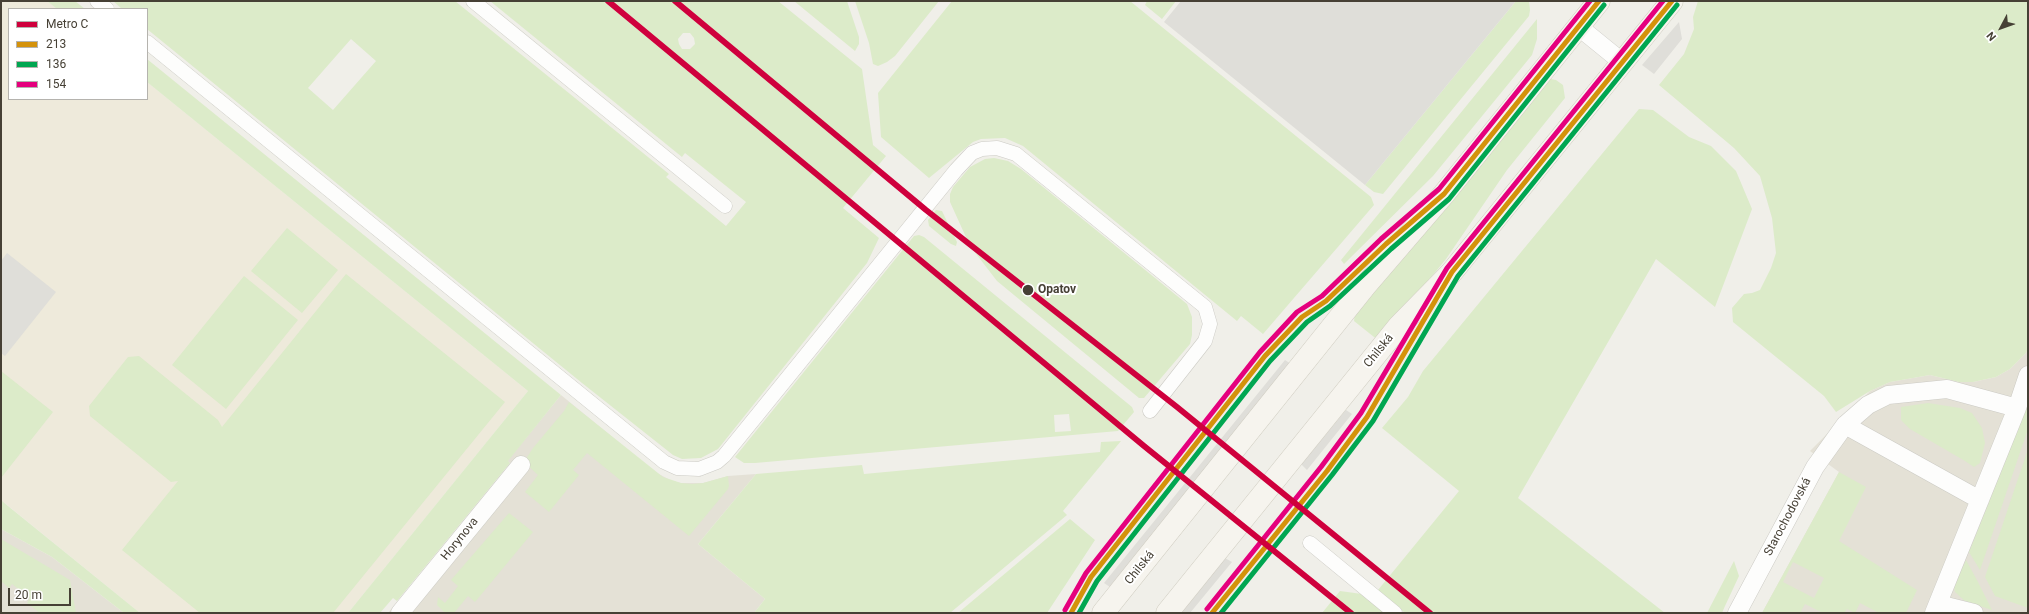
<!DOCTYPE html>
<meta charset="utf-8">
<style>
body{margin:0}
#map{position:relative;width:2029px;height:614px;overflow:hidden;background:#f0efe9;font-family:Roboto,sans-serif}
canvas{display:block}
.frame{position:absolute;inset:0;border:2px solid #464035;pointer-events:none}
.legend{position:absolute;left:8px;top:8px;width:140px;height:92px;box-sizing:border-box;background:#fff;border:1px solid #b5b3ae;margin:0;padding:5px 7px;list-style:none;font-size:12px;color:#464035}
.legend li{display:flex;align-items:center;gap:8px;height:20px}
.legend b{width:20px;border:1px solid #b5b3ae}
.north{position:absolute;left:1981px;top:8px;width:40px;height:40px;-webkit-text-stroke:3px #fff;paint-order:stroke;rotate:229deg;font-size:11px;font-weight:700;line-height:16px;text-align:center;color:#464035}
.north::after{content:'';display:block;margin:auto;width:14px;height:18px;background:#464035;clip-path:polygon(50% 0,100% 100%,50% 72%,0 100%)}
.scale{position:absolute;left:8px;top:588px;width:63px;height:18px;box-sizing:border-box;border:2px solid #464035;border-top:0;padding-left:5px;font-size:12px;line-height:14px;white-space:nowrap;color:#464035;-webkit-text-stroke:3px #fff;paint-order:stroke}
</style>
<div id="map">
<canvas width="2029" height="614"></canvas>
<div class="frame"></div>
<ul class="legend">
<li><b style="height:5px;background:#cf003d"></b>Metro C</li>
<li><b style="height:5px;background:#d4920b"></b>213</li>
<li><b style="height:5px;background:#00a651"></b>136</li>
<li><b style="height:5px;background:#e5007d"></b>154</li>
</ul>
<div class="north">N</div>
<div class="scale">20 m</div>
</div>
<script>
const g = document.querySelector('canvas').getContext('2d');
g.lineJoin = 'round';
function fill(path, color) {
  g.fillStyle = color;
  g.fill(path, 'evenodd');
}
function poly(rows) {
  const path = new Path2D();
  for (const r of rows) {
    path.moveTo(r[0], r[1]);
    for (let i = 2; i < r.length; i += 2) path.lineTo(r[i], r[i + 1]);
  }
  return path;
}
function trace(path, color, width, dash) {
  g.strokeStyle = color;
  g.lineWidth = width;
  g.lineCap = dash ? 'butt' : 'round';
  g.setLineDash(dash || []);
  g.stroke(path);
}
function drawText(font, color, halo, rows, align = 'center') {
  g.font = font + ' Roboto,sans-serif';
  g.lineWidth = 4;
  g.setLineDash([]);
  g.textBaseline = 'middle';
  g.strokeStyle = halo;
  g.fillStyle = color;
  for (const [text, x, y, turn = 0] of rows) {
    g.save();
    g.translate(x, y);
    g.rotate((+turn || 0) * Math.PI / 180);
    g.textAlign = isNaN(turn) ? turn : align;
    if (halo) g.strokeText(text, 0, 0);
    g.fillText(text, 0, 0);
    g.restore();
  }
}
fill(poly([
 [2028,348,2028,613,1762,613,1839,472,1810,451,1870,391,1890,382,1930,375,1959,382,1973,382,1996,377,2010,369,2026,353],
 [561,395,655,472,672,481,681,483,703,483,728,476,756,474,698,544,765,599,754,613,388,613,510,463,507,461],
 [1,529,52,557,124,613,1,613]
]), '#e4e1d6');
fill(poly([
 [1,1,47,1,57,9,9,9,9,99,147,99,147,82,528,391,348,613,140,613,1,500]
]), '#eeeadb');
fill(poly([
 [47,1,75,1,85,9,57,9],
 [113,1,455,1,669,174,666,177,726,226,746,202,685,153,682,157,490,1,778,1,862,69,873,145,886,156,843,208,879,238,867,263,718,449,701,458,682,459,673,455,582,383,147,29,147,9,122,9],
 [683,33,690,33,694,38,695,44,690,49,682,49,679,44,678,39],
 [351,39,376,61,333,110,308,88],
 [794,1,847,1,859,37,859,44,855,51],
 [855,1,939,1,895,56,887,62,878,66,873,64,869,43],
 [952,1,1130,1,1371,197,1374,205,1263,334,1241,316,1237,321,1023,146,1005,138,981,139,973,142,929,178,881,137,878,93],
 [1147,1,1176,1,1162,19,1145,5],
 [1516,1,1529,1,1530,10,1529,16,1383,194,1374,192,1365,185],
 [1698,1,2028,1,2028,348,2026,353,2010,369,1996,377,1973,382,1959,382,1930,375,1890,382,1870,391,1836,412,1824,396,1733,322,1732,308,1744,294,1752,293,1760,290,1771,268,1776,253,1772,218,1760,176,1734,148,1659,85,1684,54,1694,29,1693,17],
 [1537,19,1537,39,1532,55,1433,176,1344,264,1341,260],
 [147,59,561,395,508,461,510,463,397,601,393,598,380,613,348,613,528,391,147,82],
 [1551,79,1556,80,1563,85,1565,98,1507,170,1446,259,1379,341,1354,321,1355,312,1543,82],
 [1639,109,1653,110,1689,137,1711,146,1736,171,1752,209,1715,307,1656,259,1518,498,1665,613,1405,613,1378,590,1459,491,1382,428,1408,397,1423,371],
 [994,158,1008,161,1021,169,1187,304,1192,317,1192,335,1190,344,1144,398,1139,398,997,281,970,246,950,202,950,194,953,187,970,167,985,159],
 [936,210,942,211,957,242,956,246,951,244,929,226,928,220],
 [287,228,338,270,302,313,251,271],
 [919,235,924,237,1132,407,1134,412,1118,431,755,463,744,463,735,457,914,236],
 [1069,414,1071,431,1055,432,1054,415],
 [346,274,505,402,333,613,200,613,122,550,178,481,171,482,90,416,89,406,128,357,139,356,218,420,222,427],
 [244,276,298,320,226,409,172,365],
 [1,371,53,412,1,478],
 [569,402,663,477,681,483,692,484,703,483,728,476,729,486,728,489,689,536,587,453,573,470,579,475,549,512,525,492,538,475,524,462,533,448,564,411],
 [1928,403,1960,408,1972,413,1982,428,1985,443,1980,463,1974,467,1965,461,1910,429,1901,420,1901,407],
 [2028,404,2028,429,1980,570,1969,552],
 [1121,441,1063,511,1067,515,950,613,754,613,765,599,698,544,756,474,862,465,864,474,1100,452,1101,442],
 [2028,449,2028,608,1995,596,1985,577],
 [1839,472,1866,487,1839,541,1917,590,1906,613,1879,613,1860,603,1855,613,1847,609,1844,613,1823,613,1805,604,1801,611,1803,613,1762,613],
 [1793,562,1824,578,1814,598,1783,582],
 [1,500,8,506,140,613,124,613,52,557,1,529],
 [509,513,533,532,475,602,468,596,454,613,445,613,437,605,438,597,445,603,458,586,451,580],
 [1070,519,1095,540,1047,613,958,613],
 [1,539,70,580,76,613,40,613,27,603,30,598,12,584,9,588,1,581],
 [1966,560,1978,582,1992,610,1965,601,1955,592,1954,587],
 [1734,561,1739,576,1725,606,1722,613,1707,613],
 [1340,591,1362,594,1386,613,1322,613]
]), '#dcebc9');
fill(poly([
 [1181,1,1516,1,1365,185,1164,22],
 [1679,22,1682,39,1654,74,1642,65],
 [7,253,56,292,5,356,1,353,1,261],
 [1285,360,1291,364,1110,587,1104,583],
 [1346,410,1352,414,1307,470,1301,464],
 [1225,558,1232,562,1190,613,1181,613]
]), '#dfded9');
const pedestrian = poly([
 [97,1,107,9],
 [473,1,725,206],
 [147,42,664,462,677,468,699,469,717,462,724,456,956,170,972,153,982,149,997,148,1016,154,1205,307,1210,324,1205,341,1150,411],
 [1310,543,1395,613]
]);
const minor = poly([
 [1579,27,1622,62],
 [1845,425,1980,500],
 [1938,604,1974,613],
 [400,613,521,465],
 [1737,613,1815,467,1845,425,1868,405,1888,395,1947,389,2017,408],
 [1934,613,2017,408,2028,375]
]);
const secondary = poly([
 [1103,613,1365,286,1444,194,1599,1],
 [1167,613,1399,326,1452,272,1672,1]
]);
trace(pedestrian, '#cccbc5', 15);
trace(minor, '#cccbc5', 19);
trace(secondary, '#cfccc0', 23);
trace(pedestrian, '#fdfdfc', 14);
trace(minor, '#fdfdfc', 18);
trace(secondary, '#f6f4ee', 22);
trace(poly([
 [1071,613,1091,577,1265,356,1302,317,1326,301,1386,244,1444,194,1599,1],
 [1212,613,1327,471,1367,417,1452,272,1672,1]
]), '#d4920b', 5);
trace(poly([
 [1079,613,1097,581,1270,361,1307,322,1330,306,1391,249,1449,199,1604,5],
 [1221,613,1332,475,1373,421,1458,276,1677,5]
]), '#00a651', 5);
trace(poly([
 [1207,609,1321,467,1361,413,1447,268,1663,1],
 [1065,610,1086,573,1260,352,1297,312,1322,296,1381,239,1439,189,1590,1]
]), '#e5007d', 5);
trace(poly([
 [608,1,1144,446,1351,613],
 [675,1,926,210,1177,407,1430,613]
]), '#cf003d', 6);
for (const [x, y, r, color] of [
 [1028,290,6,"#464035"]
]) {
  const dot = new Path2D();
  dot.arc(x, y, r, 0, 2 * Math.PI);
  g.fillStyle = color;
  g.fill(dot);
  trace(dot, '#fff', 1.5);
}
drawText('bold 12px', '#464035', '#fff', [
 ["Opatov",1038,290]
], 'left');
drawText('12px', '#464035', '#fff', [
 ["Chilská",1379,351,-51],
 ["Starochodovská",1788,517,-62],
 ["Horynova",460,539,-51],
 ["Chilská",1140,568,-51]
]);
</script>
